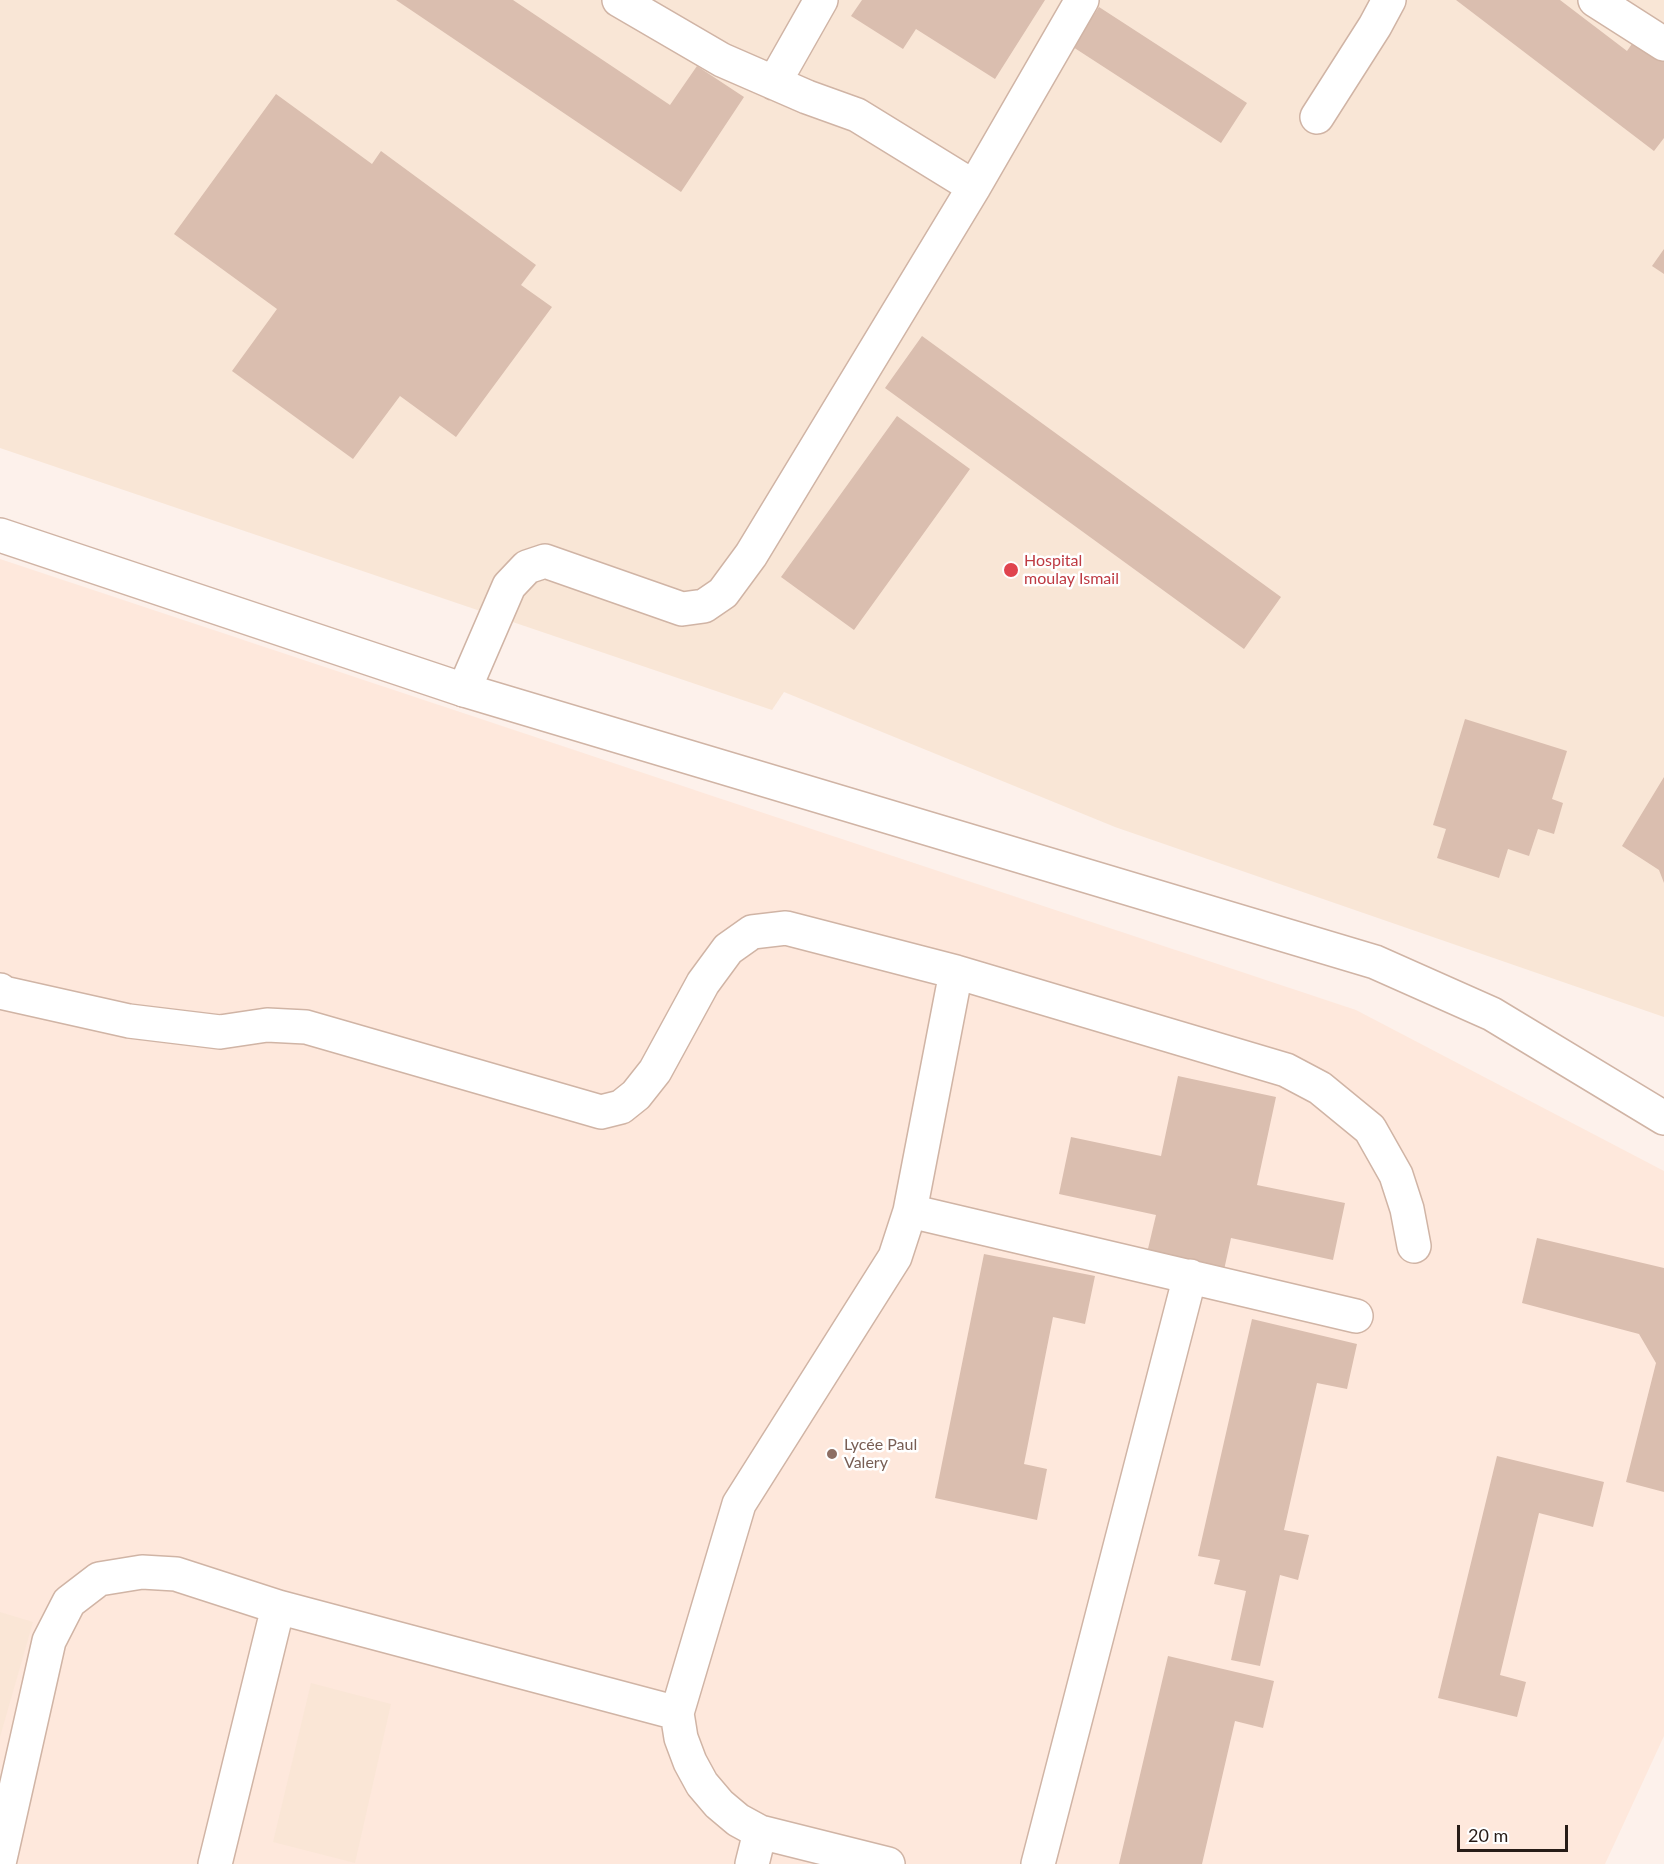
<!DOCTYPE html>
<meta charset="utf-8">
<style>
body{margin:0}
#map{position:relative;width:1664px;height:1864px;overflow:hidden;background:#fdf1eb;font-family:Lato,sans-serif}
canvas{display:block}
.scale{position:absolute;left:1457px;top:1825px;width:111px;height:27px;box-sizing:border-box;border:3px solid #271c17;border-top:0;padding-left:8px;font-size:18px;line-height:21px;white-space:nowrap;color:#271c17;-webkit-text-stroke:4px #fff;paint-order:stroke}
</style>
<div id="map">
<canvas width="1664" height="1864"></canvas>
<div class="scale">20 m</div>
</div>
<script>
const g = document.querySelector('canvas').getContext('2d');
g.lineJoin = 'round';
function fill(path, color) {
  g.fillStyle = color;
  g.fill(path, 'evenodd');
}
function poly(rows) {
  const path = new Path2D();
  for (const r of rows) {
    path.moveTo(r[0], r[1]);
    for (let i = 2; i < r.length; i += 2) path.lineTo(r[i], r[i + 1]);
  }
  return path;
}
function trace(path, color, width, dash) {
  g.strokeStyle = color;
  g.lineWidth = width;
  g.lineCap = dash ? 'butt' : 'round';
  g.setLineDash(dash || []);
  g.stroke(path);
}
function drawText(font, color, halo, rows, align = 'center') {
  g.font = font + ' Lato,sans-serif';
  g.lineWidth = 5;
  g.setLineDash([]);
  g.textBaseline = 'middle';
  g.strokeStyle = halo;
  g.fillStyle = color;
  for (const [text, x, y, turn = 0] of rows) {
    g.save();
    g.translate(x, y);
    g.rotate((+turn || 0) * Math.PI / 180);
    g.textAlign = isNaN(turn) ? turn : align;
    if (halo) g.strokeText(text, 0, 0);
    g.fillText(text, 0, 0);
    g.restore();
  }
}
fill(poly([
 [0,559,1356,1010,1664,1171,1664,1736,1605,1864,0,1864]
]), '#fee8dc');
fill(poly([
 [0,1612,33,1622,0,1737],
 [311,1683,391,1704,355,1863,273,1842]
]), '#fae6d6');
fill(poly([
 [0,0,1664,0,1664,1017,1115,827,784,692,772,710,0,448]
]), '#f9e6d6');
fill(poly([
 [396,0,513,0,670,105,697,66,744,97,681,192],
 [862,0,1045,0,995,79,916,29,903,49,851,16],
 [1456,0,1560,0,1627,51,1636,38,1664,59,1664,138,1654,151],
 [1099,7,1247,103,1221,143,1073,47],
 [276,94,372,164,381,151,536,265,521,285,552,307,456,437,400,396,353,459,232,371,277,309,174,234],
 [1664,249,1664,274,1652,266],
 [922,336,1281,597,1244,649,885,388],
 [897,416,970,469,854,630,781,577],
 [1465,719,1567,751,1552,799,1563,803,1554,834,1538,829,1529,856,1508,849,1499,878,1437,858,1446,829,1433,825],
 [1664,777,1664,883,1659,870,1622,846],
 [1178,1076,1276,1097,1257,1185,1345,1203,1333,1260,1231,1238,1224,1270,1147,1253,1156,1215,1059,1194,1071,1137,1161,1156],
 [1537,1238,1664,1268,1664,1492,1626,1482,1656,1363,1639,1334,1522,1303],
 [984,1254,1095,1276,1085,1324,1053,1317,1024,1464,1047,1469,1037,1520,935,1498],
 [1252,1319,1357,1344,1347,1389,1317,1383,1284,1530,1309,1535,1298,1580,1280,1575,1260,1666,1231,1660,1246,1591,1214,1584,1220,1560,1198,1556],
 [1497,1456,1604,1482,1593,1527,1539,1513,1500,1675,1526,1682,1517,1717,1438,1698],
 [1168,1656,1274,1681,1263,1728,1235,1721,1202,1864,1119,1864]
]), '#dabeaf');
const minor = poly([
 [619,0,722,60,807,97,857,115,974,187],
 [1595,0,1664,44],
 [774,83,821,0],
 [1317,117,1375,26,1389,0],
 [464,690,509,586,527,567,545,561,682,609,704,606,723,593,751,555,974,187,1082,0],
 [956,972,1286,1070,1320,1088,1370,1129,1396,1175,1407,1209,1414,1246],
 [0,990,4,993,129,1021,220,1032,267,1025,306,1027,601,1112,621,1107,636,1095,655,1071,703,983,728,949,752,932,786,928,956,972,910,1211,895,1257,739,1504,677,1713,681,1738,690,1762,702,1784,719,1804,738,1820,760,1832,888,1864],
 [910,1211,1356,1316],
 [0,1859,49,1641,69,1602,99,1579,142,1572,176,1574,278,1607,677,1713],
 [215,1864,278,1607],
 [752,1864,760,1832],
 [1038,1864,1190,1276]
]);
const major = poly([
 [0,535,464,690,1375,962,1492,1014,1664,1118]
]);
trace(minor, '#d0b4a5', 36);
trace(major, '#d0b4a5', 36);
trace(minor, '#fff', 33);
trace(major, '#fff', 33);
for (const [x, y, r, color] of [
 [1011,570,8,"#e0444e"],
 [832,1454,6,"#8d6e63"]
]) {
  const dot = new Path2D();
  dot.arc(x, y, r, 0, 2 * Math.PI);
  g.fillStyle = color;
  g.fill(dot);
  trace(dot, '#fff', 2);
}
drawText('16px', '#be3a42', '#fff', [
 ["Hospital",1024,561],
 ["moulay Ismail",1024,579]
], 'left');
drawText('16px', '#785e54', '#fff', [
 ["Lycée Paul",844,1445],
 ["Valery",844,1463]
], 'left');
</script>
